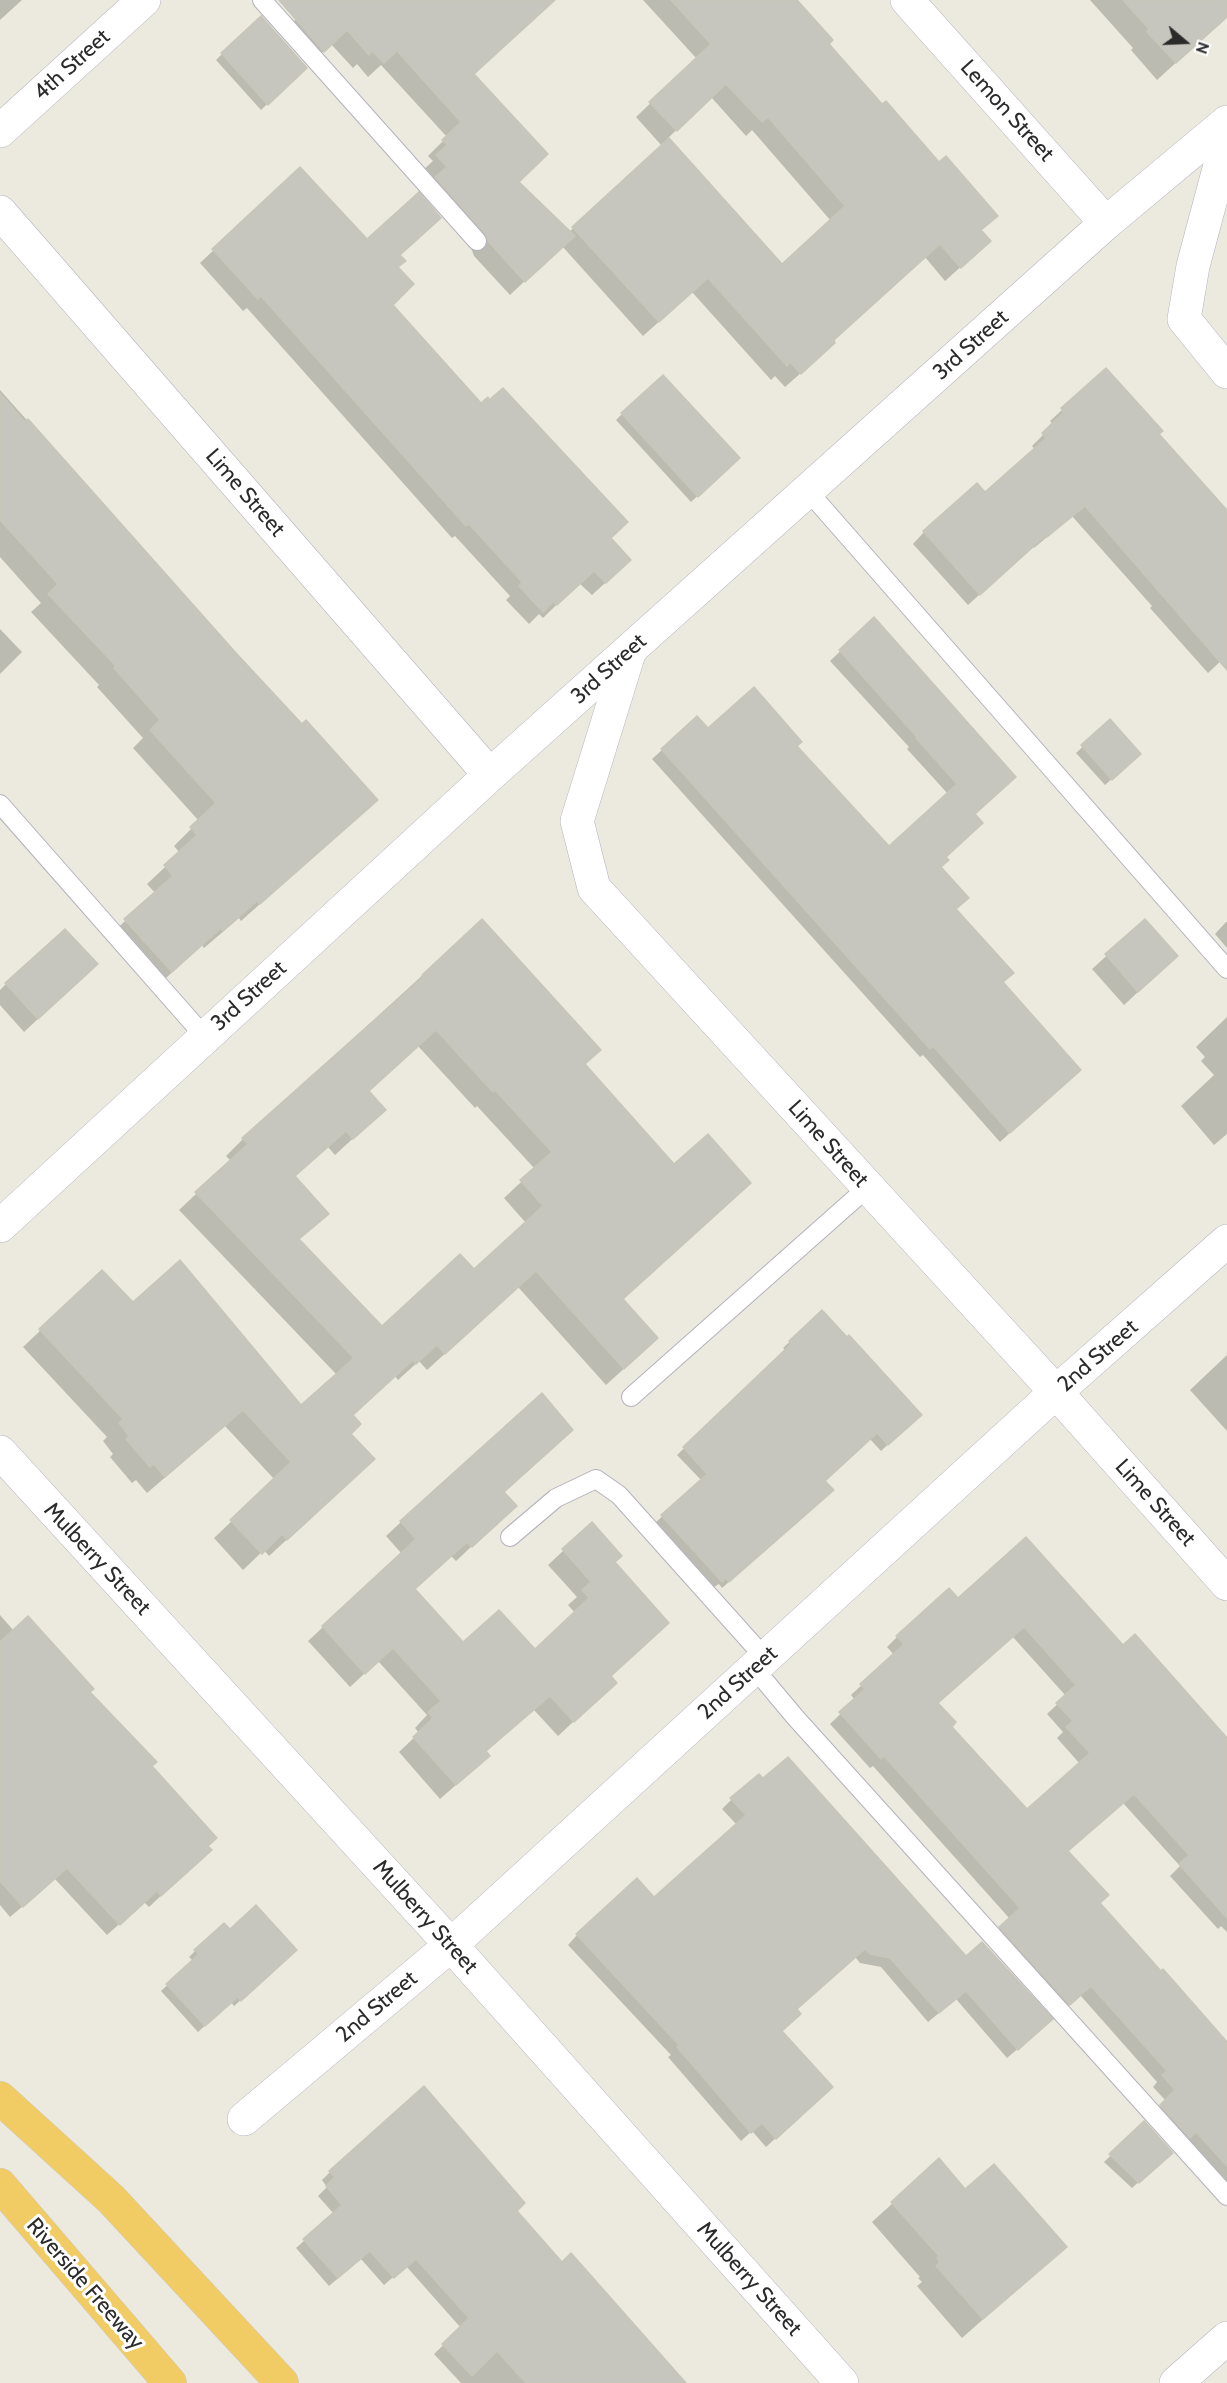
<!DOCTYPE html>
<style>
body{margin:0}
#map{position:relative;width:1227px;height:2383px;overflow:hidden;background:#eceade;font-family:Cabin,sans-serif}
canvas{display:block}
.north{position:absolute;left:1155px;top:12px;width:60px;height:60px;-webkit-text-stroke:4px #fff;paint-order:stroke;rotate:109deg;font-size:16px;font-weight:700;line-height:24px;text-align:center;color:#2b2b2b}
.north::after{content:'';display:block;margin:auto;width:21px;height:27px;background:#2b2b2b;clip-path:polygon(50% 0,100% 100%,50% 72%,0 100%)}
</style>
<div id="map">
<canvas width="1227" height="2383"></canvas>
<div class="north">N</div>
</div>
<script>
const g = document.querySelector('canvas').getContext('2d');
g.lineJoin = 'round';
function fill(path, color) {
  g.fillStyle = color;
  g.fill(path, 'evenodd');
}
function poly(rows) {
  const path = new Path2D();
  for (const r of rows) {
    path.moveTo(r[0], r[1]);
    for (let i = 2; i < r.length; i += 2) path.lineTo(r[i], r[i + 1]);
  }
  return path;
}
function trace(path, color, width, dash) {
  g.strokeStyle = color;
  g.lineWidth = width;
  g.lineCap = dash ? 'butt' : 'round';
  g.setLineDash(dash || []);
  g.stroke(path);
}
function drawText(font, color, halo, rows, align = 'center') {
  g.font = font + ' Cabin,sans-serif';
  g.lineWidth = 6;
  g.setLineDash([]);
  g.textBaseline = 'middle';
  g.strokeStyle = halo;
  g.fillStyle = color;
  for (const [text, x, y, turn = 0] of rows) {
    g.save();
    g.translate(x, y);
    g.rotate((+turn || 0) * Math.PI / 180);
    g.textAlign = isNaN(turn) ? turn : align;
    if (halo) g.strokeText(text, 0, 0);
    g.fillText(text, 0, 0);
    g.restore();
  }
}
fill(poly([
 [0,0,22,0,0,20],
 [317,0,549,0,473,74,517,182,569,232,662,146,636,117,697,59,643,0,795,0,827,44,882,106,939,164,996,215,980,231,974,255,945,281,925,257,832,341,819,357,785,387,775,376,771,380,692,292,643,336,562,246,510,295,474,256,471,248,422,193,433,182,422,171,433,161,428,156,447,137,381,65,368,77,357,64,353,68,331,44,308,66,280,34],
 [711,97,746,136,752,130,831,221,782,266,667,139],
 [1090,0,1227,0,1227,16,1157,80,1131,50,1133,48],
 [222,54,305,68,261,110,216,60],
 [300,169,367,241,399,256,391,305,481,405,609,538,616,573,592,595,579,583,543,618,539,614,529,624,506,600,510,596,455,536,452,538,247,308,243,311,200,263],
 [1106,370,1158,434,1227,512,1227,666,1222,660,1208,673,1150,608,1152,606,1072,516,1034,548,1033,546,968,605,913,544,924,532,985,494,1035,450,1032,446,1053,425,1050,421],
 [0,390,235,654,376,800,241,921,239,918,204,948,202,945,154,989,108,937,155,893,147,884,180,853,174,846,199,821,133,748,143,738,97,687,99,685,31,612,41,603,0,557],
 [622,414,731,465,691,502,616,420],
 [874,619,973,814,940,867,955,910,1002,983,1069,1079,1000,1142,923,1055,920,1057,652,759,662,750,707,730,796,746,889,848,948,794,907,749,909,747,830,661],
 [0,629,22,652,0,674],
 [1110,721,1133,760,1105,785,1076,753],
 [482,921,599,1050,584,1065,674,1166,749,1183,622,1299,639,1355,606,1385,518,1287,427,1370,419,1361,398,1380,395,1376,352,1416,349,1434,356,1476,269,1556,264,1550,243,1570,214,1538,275,1480,225,1426,147,1493,136,1480,132,1483,110,1457,113,1454,103,1441,107,1437,23,1347,102,1272,132,1304,301,1407,337,1375,179,1210,231,1161,226,1156,243,1139],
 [418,1046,475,1108,477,1106,535,1169,504,1198,526,1223,474,1271,382,1328,298,1240,326,1214,294,1177,328,1147,335,1155,384,1110,367,1091],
 [1145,921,1163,969,1124,1005,1092,969],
 [1226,922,1227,922,1227,948,1215,934],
 [82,978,24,1032,0,1005,0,990,6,984],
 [1227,1017,1227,1134,1214,1145,1181,1106,1214,1075,1201,1061,1205,1057,1196,1047],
 [822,1312,913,1421,881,1451,869,1438,824,1481,826,1497,722,1588,719,1584,714,1587,656,1522,702,1481,677,1455,786,1351,783,1348],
 [1227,1355,1227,1431,1190,1390],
 [503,1493,500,1520,456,1561,451,1556,413,1590,463,1644,535,1651,575,1613,568,1605,577,1597,548,1565,592,1524,613,1563,609,1677,600,1697,558,1736,534,1710,485,1752,473,1770,440,1799,399,1752,419,1733,415,1728,427,1715,378,1661,350,1687,308,1641,402,1554,386,1536,401,1522],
 [957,1600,1122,1647,1227,1741,1227,1932,1221,1926,1218,1929,1170,1876,1180,1866,1123,1803,1067,1851,1099,1904,1227,2045,1227,2187,1151,2116,1166,2101,1153,2087,1157,2082,1080,1995,1058,2014,990,1938,1010,1919,873,1766,870,1768,830,1724,855,1700,851,1695,894,1655,887,1647,897,1637],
 [1012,1636,1066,1696,1047,1714,1063,1732,1057,1738,1080,1764,1027,1811,950,1727,936,1704],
 [0,1615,14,1631,89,1692,150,1766,206,1846,198,1861,149,1907,144,1902,107,1935,55,1879,10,1917,0,1905],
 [732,1799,966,1958,1041,2029,1007,2058,956,1999,928,2022,881,1967,860,1963,855,1957,796,2010,780,2032,822,2096,766,2147,752,2131,741,2141,668,2057,671,2055,568,1945,577,1935,654,1899,737,1825,722,1809],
 [229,1931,289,1957,234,2006,231,2002,198,2032,161,1991,193,1961,189,1957,195,1951],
 [1144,2123,1164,2159,1132,2188,1104,2162],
 [939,2161,965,2191,1065,2247,962,2338,917,2286,922,2282,918,2278,920,2277,872,2222],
 [330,2172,515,2211,562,2264,684,2383,461,2383,434,2354,461,2328,406,2266,384,2285,361,2259,329,2286,296,2248,334,2214,318,2196,327,2187,322,2180]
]), '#0003');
const building = poly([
 [279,0,555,0,474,74,548,154,519,182,575,236,525,282,488,241,485,234,435,177,447,167,436,155,447,145,442,140,461,122,397,51,384,63,372,51,369,55,347,30,324,52,279,0],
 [671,0,797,0,833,40,829,44,882,104,886,101,939,162,946,156,998,216,981,230,991,241,961,268,940,244,834,340,835,343,801,374,790,362,787,366,708,278,659,322,572,227,669,138,782,264,845,206,768,117,762,122,726,84,677,131,649,102,711,44,671,0],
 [1123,0,1227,0,1227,17,1176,63,1147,32,1149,29,1123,0],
 [261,16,307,68,268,105,221,53,261,16],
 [300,167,367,239,419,192,441,218,400,255,406,261,398,267,414,284,393,305,481,403,488,397,489,400,503,388,628,522,611,538,631,560,606,583,594,571,557,605,553,602,543,612,519,586,522,582,469,524,466,526,261,296,258,299,212,249,300,167],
 [1106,368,1163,431,1159,434,1227,510,1227,670,1085,506,1047,537,1045,536,980,595,923,531,977,483,985,492,1046,438,1042,433,1064,412,1061,408,1106,368],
 [663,375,740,458,698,497,621,413,663,375],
 [0,393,25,422,28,419,236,653,302,724,306,720,378,800,260,904,257,901,223,931,221,928,172,972,124,919,173,876,164,865,197,835,190,827,216,803,150,730,160,720,114,668,116,666,48,594,58,584,0,520,0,393],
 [874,617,1016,777,975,814,983,823,946,857,949,860,941,867,969,898,956,909,1014,973,1003,982,1081,1070,1010,1133,933,1046,930,1049,661,749,697,716,708,728,754,687,802,742,797,746,889,846,957,784,916,738,917,737,839,650,874,617],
 [1110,719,1141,754,1112,780,1081,745,1110,719],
 [482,919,601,1050,585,1064,674,1164,708,1134,751,1183,623,1299,658,1338,624,1369,536,1271,445,1354,437,1345,416,1364,413,1360,353,1415,361,1424,351,1434,375,1459,287,1540,282,1534,262,1554,230,1520,291,1462,243,1410,165,1477,154,1464,150,1467,126,1439,129,1436,119,1423,123,1419,39,1329,102,1270,133,1302,180,1260,301,1405,354,1358,195,1192,248,1144,242,1138,424,976,422,975,482,919],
 [436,1030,493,1092,495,1090,552,1152,520,1180,543,1206,474,1269,460,1254,382,1326,299,1239,329,1214,295,1176,346,1131,353,1139,386,1110,369,1091,436,1030],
 [1145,919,1178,956,1138,992,1105,954,1145,919],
 [65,929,98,964,38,1019,5,983,65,929],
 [822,1310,847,1337,849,1335,922,1415,888,1445,877,1433,825,1481,834,1490,729,1582,726,1578,722,1582,661,1515,707,1474,683,1447,791,1344,789,1341,822,1310],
 [542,1393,573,1430,504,1492,517,1506,472,1547,467,1542,415,1589,463,1642,499,1610,535,1649,589,1598,582,1590,591,1582,562,1549,592,1522,622,1556,615,1562,669,1623,611,1676,617,1683,574,1722,550,1696,486,1751,490,1756,456,1785,413,1737,433,1718,428,1712,441,1701,393,1648,365,1674,322,1626,416,1539,400,1521,542,1393],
 [1026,1537,1123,1645,1135,1634,1227,1738,1227,1918,1179,1864,1189,1855,1134,1794,1068,1851,1109,1895,1100,1903,1161,1971,1163,1969,1227,2042,1227,2166,1196,2132,1190,2138,1160,2105,1175,2090,1162,2075,1167,2071,1091,1986,1070,2005,999,1927,1020,1908,884,1756,881,1759,839,1712,865,1689,860,1684,904,1644,896,1636,949,1588,958,1598,1026,1537],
 [1024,1627,1076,1685,1056,1703,1073,1721,1066,1727,1090,1753,1027,1809,952,1727,956,1722,938,1703,1024,1627],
 [28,1616,94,1689,90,1692,157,1762,152,1766,217,1838,208,1846,212,1850,161,1896,157,1891,120,1925,67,1868,23,1907,0,1881,0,1642,28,1616],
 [788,1757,966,1956,982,1942,1053,2019,1018,2050,966,1991,939,2013,890,1958,870,1954,865,1949,797,2009,801,2014,782,2031,833,2087,776,2139,762,2123,751,2133,677,2047,679,2045,576,1934,637,1878,654,1897,746,1815,730,1798,759,1774,763,1778,788,1757],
 [256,1905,297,1950,241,2001,238,1997,205,2026,166,1984,199,1954,194,1950,224,1923,230,1929,256,1905],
 [424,2086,525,2203,517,2211,562,2262,571,2253,686,2383,526,2383,497,2351,472,2376,442,2344,469,2318,416,2259,394,2278,370,2251,338,2278,303,2239,342,2205,326,2186,335,2177,329,2171,424,2086],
 [1144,2121,1173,2153,1139,2183,1109,2154,1144,2121],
 [939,2158,965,2189,994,2164,1067,2247,983,2319,936,2266,940,2262,937,2258,939,2256,891,2202,939,2158]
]);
fill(building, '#c7c6be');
trace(building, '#c7c6b8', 1.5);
const service = poly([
 [262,0,477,241],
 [808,491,1227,969],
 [0,804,205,1037],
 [631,1397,868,1187],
 [510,1537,556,1498,596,1479,619,1495,765,1658],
 [754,1668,795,1717,1227,2196]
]);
const minor = poly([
 [907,0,1106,223],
 [0,131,144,0],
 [1227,139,1193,266,1184,319,1227,372],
 [630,650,577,821,594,888,1056,1392,1227,1584],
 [0,1452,451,1945,842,2383],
 [244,2119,451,1945,1056,1392,1227,1241],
 [1176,2383,1227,2338]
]);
const secondary = poly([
 [0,212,490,775],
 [0,1226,490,775,1106,223,1227,122]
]);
const motorway = poly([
 [0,2098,111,2199,282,2383],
 [0,2185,170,2383]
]);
trace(service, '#b3b2bd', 20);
trace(minor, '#b3b2bd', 34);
trace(secondary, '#b3b2bd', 34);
trace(motorway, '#ccc', 34);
trace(service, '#fff', 18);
trace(minor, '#fff', 33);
trace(secondary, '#fff', 33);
trace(motorway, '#f1cb64', 33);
drawText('22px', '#2b2b2b', '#fff', [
 ["4th Street",72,65,-42],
 ["Lemon Street",1007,111,48],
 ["3rd Street",971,345,-42],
 ["Lime Street",245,493,49],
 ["3rd Street",609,669,-42],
 ["3rd Street",249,996,-42],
 ["Lime Street",828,1144,48],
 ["2nd Street",1098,1356,-41],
 ["Lime Street",1155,1503,48],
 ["Mulberry Street",97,1559,47],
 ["2nd Street",738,1683,-42],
 ["Mulberry Street",425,1917,48],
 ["2nd Street",377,2007,-40],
 ["Mulberry Street",749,2279,48],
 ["Riverside Freeway",85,2284,49]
]);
</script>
